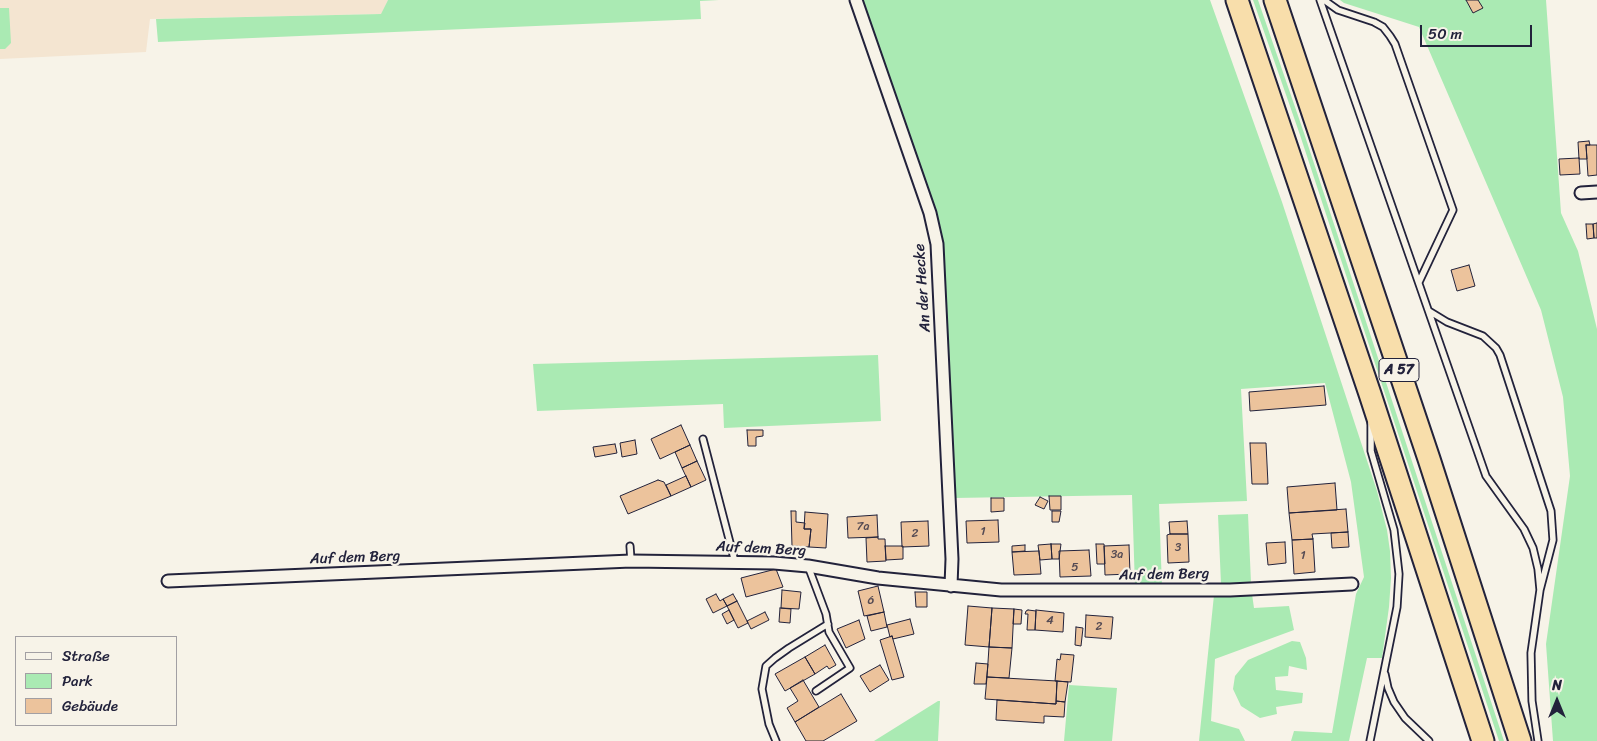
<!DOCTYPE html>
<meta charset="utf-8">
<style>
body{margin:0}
#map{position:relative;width:1597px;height:741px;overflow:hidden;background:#f7f3e8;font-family:Sriracha,sans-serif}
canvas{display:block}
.legend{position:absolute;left:15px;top:636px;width:162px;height:90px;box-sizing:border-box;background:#f7f3e8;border:1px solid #a29fa3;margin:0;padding:6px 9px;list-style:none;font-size:15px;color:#22223b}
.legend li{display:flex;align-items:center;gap:10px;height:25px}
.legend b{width:25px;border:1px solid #a29fa3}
.north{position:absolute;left:1532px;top:676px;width:50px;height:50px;-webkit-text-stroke:4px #f7f3e8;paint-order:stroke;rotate:0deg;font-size:14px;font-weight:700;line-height:20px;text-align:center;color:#22223b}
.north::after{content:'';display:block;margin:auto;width:18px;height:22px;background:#22223b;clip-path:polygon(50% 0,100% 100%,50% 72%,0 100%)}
.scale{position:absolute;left:1420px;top:25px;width:112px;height:22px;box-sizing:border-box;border:2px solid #22223b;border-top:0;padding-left:6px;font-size:15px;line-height:18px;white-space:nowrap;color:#22223b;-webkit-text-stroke:4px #f7f3e8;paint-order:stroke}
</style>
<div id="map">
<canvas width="1597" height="741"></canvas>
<ul class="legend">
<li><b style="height:6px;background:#f7f3e8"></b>Straße</li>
<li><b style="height:14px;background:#aaeab3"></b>Park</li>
<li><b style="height:14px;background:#ecc39c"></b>Gebäude</li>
</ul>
<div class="north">N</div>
<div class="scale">50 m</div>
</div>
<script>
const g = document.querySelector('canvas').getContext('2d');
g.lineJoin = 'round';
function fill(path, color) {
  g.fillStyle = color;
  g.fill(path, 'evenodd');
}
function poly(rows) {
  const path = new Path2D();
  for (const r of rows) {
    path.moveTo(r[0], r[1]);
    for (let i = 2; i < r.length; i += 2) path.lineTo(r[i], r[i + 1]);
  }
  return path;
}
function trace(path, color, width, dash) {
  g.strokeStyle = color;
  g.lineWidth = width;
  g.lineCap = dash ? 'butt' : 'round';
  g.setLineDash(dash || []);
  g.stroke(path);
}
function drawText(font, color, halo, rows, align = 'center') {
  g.font = font + ' Sriracha,sans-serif';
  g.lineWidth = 4.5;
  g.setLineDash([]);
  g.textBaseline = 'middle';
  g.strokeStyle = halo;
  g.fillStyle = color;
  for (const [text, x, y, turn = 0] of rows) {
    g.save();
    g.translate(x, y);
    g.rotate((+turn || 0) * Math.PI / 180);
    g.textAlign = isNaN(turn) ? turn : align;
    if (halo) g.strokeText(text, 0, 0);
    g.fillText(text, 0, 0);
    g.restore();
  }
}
fill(poly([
 [0,0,388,0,382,14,150,19,146,52,0,59]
]), '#f4e5d1');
fill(poly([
 [388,0,719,0,700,1,701,19,158,42,156,19,381,14],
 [862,0,1210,0,1282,202,1377,491,1387,530,1390,551,1391,578,1389,607,1382,658,1367,658,1349,741,1291,741,1294,731,1332,733,1356,594,1364,577,1351,482,1325,383,1241,389,1247,501,1159,504,1162,587,1135,587,1132,495,954,498,943,240],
 [1253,0,1258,0,1304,133,1504,741,1499,741,1300,135],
 [1340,0,1546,0,1561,213,1578,251,1597,329,1597,741,1553,741,1546,644,1570,476,1563,397,1541,310,1419,27,1344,3],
 [0,8,9,8,11,43,5,49,0,49],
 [878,355,881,421,724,428,723,404,537,411,533,364],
 [1248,514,1251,583,1221,584,1218,515],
 [1252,594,1254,608,1289,606,1294,630,1215,659,1211,721,1239,729,1245,741,1199,741,1214,595],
 [1292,641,1300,642,1306,658,1307,670,1289,666,1288,676,1275,677,1276,690,1303,693,1302,703,1276,707,1277,714,1260,718,1241,706,1233,689,1235,676,1248,660],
 [1069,685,1117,688,1112,741,1064,741],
 [938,701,940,701,938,741,874,741]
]), '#aaeab3');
const building = poly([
 [1466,0,1478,0,1483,8,1473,13,1466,0],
 [1589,141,1590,145,1586,145,1587,159,1579,159,1578,142,1589,141],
 [1586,145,1597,145,1597,175,1588,176,1586,145],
 [1579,158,1580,174,1560,175,1559,159,1579,158],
 [1597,223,1597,238,1594,238,1593,224,1597,223],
 [1586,224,1593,224,1594,238,1587,239,1586,224],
 [1469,265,1475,286,1457,291,1451,270,1469,265],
 [1324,386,1326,405,1250,411,1249,392,1324,386],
 [681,425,690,445,660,459,651,439,681,425],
 [747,430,763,430,763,436,756,437,756,446,748,446,747,430],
 [635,440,637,454,622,457,620,443,635,440],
 [1250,443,1266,443,1268,484,1252,484,1250,443],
 [615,444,617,453,595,457,593,447,615,444],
 [690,445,697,461,682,468,675,452,690,445],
 [697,461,706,480,691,487,682,468,697,461],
 [686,476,691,487,671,496,666,485,686,476],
 [658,480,664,482,671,496,628,514,620,496,658,480],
 [1335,483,1337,510,1289,513,1287,487,1335,483],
 [1049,496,1061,496,1061,510,1050,510,1049,496],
 [1040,497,1048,501,1044,509,1035,505,1040,497],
 [991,498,1004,498,1004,511,991,512,991,498],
 [1346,509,1348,532,1312,534,1313,539,1292,540,1289,513,1346,509],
 [791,511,796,511,796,522,805,523,804,529,811,529,809,547,792,546,791,511],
 [1052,511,1061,511,1059,522,1052,522,1052,511],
 [805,512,828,514,826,548,809,547,811,529,804,529,805,512],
 [877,515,878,537,848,538,847,517,877,515],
 [998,520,999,542,967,543,966,521,998,520],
 [928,521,929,546,902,547,901,522,928,521],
 [1187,521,1188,534,1170,534,1169,522,1187,521],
 [1348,532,1349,547,1332,548,1331,533,1348,532],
 [1170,534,1188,534,1189,562,1168,563,1167,535,1170,534],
 [878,537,878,539,885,539,886,561,867,562,866,538,878,537],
 [1313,539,1315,572,1294,574,1292,540,1313,539],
 [1285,542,1286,563,1268,565,1266,543,1285,542],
 [1051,544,1061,544,1059,559,1052,559,1051,544],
 [1051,544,1052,559,1040,560,1038,545,1051,544],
 [1096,544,1104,544,1105,564,1097,564,1096,544],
 [1025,545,1025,551,1012,552,1012,546,1025,545],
 [1129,545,1130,574,1105,575,1104,546,1129,545],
 [885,546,903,546,903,559,886,560,885,546],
 [1089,550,1091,576,1060,577,1059,551,1089,550],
 [1039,551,1041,574,1014,575,1012,552,1039,551],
 [776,569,783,587,746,597,741,578,776,569],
 [878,586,884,612,864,616,858,591,878,586],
 [782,590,801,592,799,609,781,608,782,590],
 [915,592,927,592,927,607,916,607,915,592],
 [716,594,720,601,723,599,727,606,713,613,706,599,716,594],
 [733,594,737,601,727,606,723,599,733,594],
 [737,601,748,623,738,628,727,606,737,601],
 [968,606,992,608,989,647,965,645,968,606],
 [780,608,791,609,790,623,779,622,780,608],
 [992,608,1014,609,1012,648,989,647,992,608],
 [1014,609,1022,610,1021,624,1013,624,1014,609],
 [729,610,734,620,727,624,722,614,729,610],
 [1028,610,1036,611,1035,630,1027,630,1028,614,1025,614,1026,611,1028,610],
 [1036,610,1064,613,1063,632,1035,630,1036,610],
 [765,612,769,620,751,629,747,621,765,612],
 [884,612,887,627,871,631,867,616,884,612],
 [1086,615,1113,617,1111,639,1085,637,1086,615],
 [910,619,914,634,893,639,892,636,890,637,887,625,910,619],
 [859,620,865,639,846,648,837,629,859,620],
 [1076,627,1083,628,1081,646,1075,645,1076,627],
 [892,636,904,677,892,680,880,640,892,636],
 [825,645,836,665,829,669,827,666,815,674,805,657,825,645],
 [989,647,1012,648,1009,678,987,677,989,647],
 [1061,654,1074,655,1071,682,1055,681,1057,659,1060,660,1061,654],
 [805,657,815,674,785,691,775,674,805,657],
 [976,663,988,664,986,684,974,684,976,663],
 [880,665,889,680,870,692,860,676,880,665],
 [987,677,1057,681,1056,704,985,699,987,677],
 [803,680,819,707,795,722,787,708,798,701,790,688,803,680],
 [1057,681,1068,682,1065,702,1056,701,1057,681],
 [841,694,857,721,823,741,806,741,795,722,841,694],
 [997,700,1056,704,1056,701,1065,702,1064,717,1044,716,1044,723,996,720,997,700]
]);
fill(building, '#ecc39c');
trace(building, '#22223b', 1);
const service = poly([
 [1320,0,1486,476,1524,529,1533,548,1538,569,1540,590],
 [1324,0,1338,10,1374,22,1383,27,1390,36,1395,44,1453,210,1419,282],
 [1429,311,1447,322,1483,336,1496,348,1500,355,1551,511,1553,540,1540,590,1531,653,1532,701,1538,741],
 [703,439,735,562],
 [630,546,631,561],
 [808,566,826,614,829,632,850,668,816,691],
 [1385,674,1388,688,1394,702,1405,718,1429,741],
 [776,741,769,724,762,689,766,666,775,658,789,648,828,624],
 [1370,741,1397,607,1399,574,1394,530,1371,451,1371,423]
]);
const minor = poly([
 [856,0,930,213,937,244,952,559,951,586],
 [1581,193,1597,192],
 [168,581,631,561,774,563,808,566,878,578,1001,590,1230,590,1352,584]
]);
const motorway = poly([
 [1237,0,1370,394,1483,741],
 [1275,0,1429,459,1520,741]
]);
trace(service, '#22223b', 9);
trace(minor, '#22223b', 15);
trace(motorway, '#22223b', 25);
trace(service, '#f7f3e8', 5.5);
trace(minor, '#f7f3e8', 11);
trace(motorway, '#f8deab', 21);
drawText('12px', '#544a53', null, [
 ["7a",863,527],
 ["1",983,532],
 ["2",915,534],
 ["3",1178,548],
 ["3a",1117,555],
 ["1",1303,556],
 ["5",1075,568],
 ["6",871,601],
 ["4",1050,621],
 ["2",1099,627]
]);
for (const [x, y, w] of [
 [1399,370,40]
]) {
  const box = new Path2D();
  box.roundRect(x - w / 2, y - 11.5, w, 23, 4);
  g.fillStyle = '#f7f3e8';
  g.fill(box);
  trace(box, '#22223b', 1);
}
drawText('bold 14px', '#22223b', null, [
 ["A 57",1399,370]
]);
drawText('15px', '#22223b', '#f7f3e8', [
 ["An der Hecke",923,288,-94],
 ["Auf dem Berg",761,549,3],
 ["Auf dem Berg",355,558,-2],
 ["Auf dem Berg",1164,575,-1]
]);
</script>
